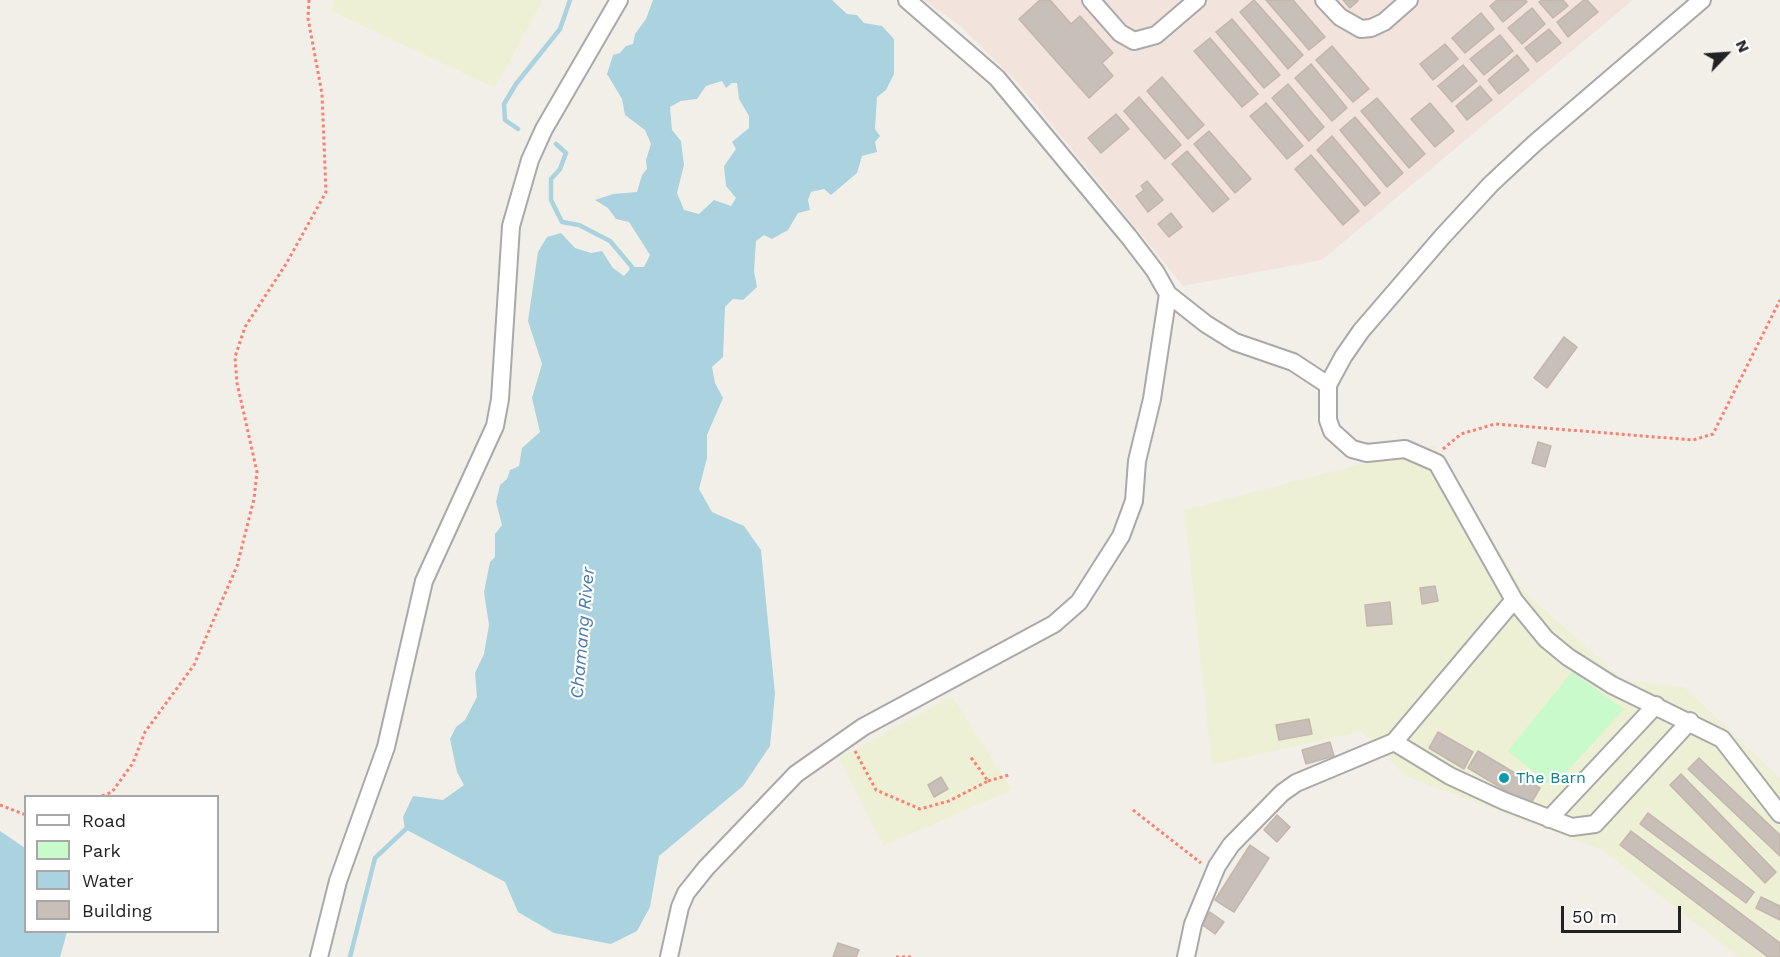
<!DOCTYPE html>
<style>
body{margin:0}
#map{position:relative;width:1780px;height:957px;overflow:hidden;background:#f2efe9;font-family:"Work Sans",sans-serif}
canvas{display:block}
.legend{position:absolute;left:24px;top:795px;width:195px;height:138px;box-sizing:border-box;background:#fff;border:2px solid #a7a7a7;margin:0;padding:8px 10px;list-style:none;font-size:18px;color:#222}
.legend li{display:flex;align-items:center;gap:12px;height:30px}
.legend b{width:30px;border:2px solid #a7a7a7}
.north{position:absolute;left:1696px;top:24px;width:60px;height:60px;-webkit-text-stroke:4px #fff;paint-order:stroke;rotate:65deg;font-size:16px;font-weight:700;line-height:24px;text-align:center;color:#222}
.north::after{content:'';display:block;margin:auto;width:21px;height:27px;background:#222;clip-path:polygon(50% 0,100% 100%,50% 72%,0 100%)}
.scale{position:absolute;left:1561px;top:906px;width:120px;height:27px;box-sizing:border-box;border:3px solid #222;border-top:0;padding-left:8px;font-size:18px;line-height:21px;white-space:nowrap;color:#222;-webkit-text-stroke:4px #fff;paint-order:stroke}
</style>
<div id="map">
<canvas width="1780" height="957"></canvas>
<ul class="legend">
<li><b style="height:8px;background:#fff"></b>Road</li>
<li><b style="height:16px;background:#c8facc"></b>Park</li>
<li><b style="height:16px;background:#aad3df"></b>Water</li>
<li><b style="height:16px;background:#c7bfb8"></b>Building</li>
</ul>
<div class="north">N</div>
<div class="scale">50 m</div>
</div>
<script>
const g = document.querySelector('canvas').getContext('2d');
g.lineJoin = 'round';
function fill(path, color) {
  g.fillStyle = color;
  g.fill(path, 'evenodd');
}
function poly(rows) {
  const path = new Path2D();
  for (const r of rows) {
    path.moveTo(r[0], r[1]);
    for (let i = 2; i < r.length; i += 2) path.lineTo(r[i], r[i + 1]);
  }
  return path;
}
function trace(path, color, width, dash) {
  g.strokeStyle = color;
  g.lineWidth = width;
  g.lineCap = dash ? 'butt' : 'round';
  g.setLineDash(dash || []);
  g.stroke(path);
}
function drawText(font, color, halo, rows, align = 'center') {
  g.font = font + ' "Work Sans",sans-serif';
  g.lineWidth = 4.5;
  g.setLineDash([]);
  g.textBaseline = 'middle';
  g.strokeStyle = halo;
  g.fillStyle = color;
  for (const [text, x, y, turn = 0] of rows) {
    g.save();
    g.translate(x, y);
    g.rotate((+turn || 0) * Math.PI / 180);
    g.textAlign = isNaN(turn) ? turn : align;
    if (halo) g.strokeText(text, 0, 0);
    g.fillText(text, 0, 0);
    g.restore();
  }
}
fill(poly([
 [924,0,1633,0,1322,260,1183,286,1018,83,959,25]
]), '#f3e3dd');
fill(poly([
 [334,0,543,0,495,88,331,11],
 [1434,445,1525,592,1622,679,1684,687,1780,778,1780,957,1739,957,1602,850,1405,776,1362,731,1212,765,1184,510],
 [952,696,1012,790,883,846,839,758]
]), '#eef0d5');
fill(poly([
 [1572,672,1624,709,1553,787,1508,751]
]), '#c8facc');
fill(poly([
 [653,0,832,0,847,14,857,15,864,23,882,26,894,39,894,74,886,90,877,97,875,129,880,136,875,142,877,152,862,156,857,173,831,195,824,189,811,192,808,200,810,210,798,213,788,230,772,239,764,235,756,241,754,271,757,287,743,300,733,299,725,307,723,357,712,367,715,383,723,398,707,435,707,458,699,489,712,512,744,526,761,550,775,694,770,746,743,786,659,856,650,907,637,931,611,944,554,933,518,912,505,882,405,829,403,817,413,796,443,800,464,785,457,772,450,739,456,727,465,720,477,697,475,673,484,654,489,625,484,592,490,562,495,557,495,534,502,525,496,502,500,485,507,479,510,470,519,466,522,448,540,432,532,398,542,364,528,321,538,252,547,237,561,233,575,248,591,253,602,251,613,268,624,276,632,267,644,267,650,255,629,222,616,219,608,208,595,200,613,194,637,192,642,175,647,169,646,160,651,144,645,130,625,115,622,99,607,74,613,55,620,53,626,46,633,44,635,34,646,19],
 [722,81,726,88,732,83,737,83,739,99,749,116,749,128,732,142,736,149,724,166,726,186,736,198,731,206,714,200,699,214,684,210,677,193,684,165,681,141,672,130,670,107,681,101,697,99,706,86],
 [0,831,25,848,26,932,67,932,60,957,0,957]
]), '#aad3df');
trace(poly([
 [518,129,505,120,504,104,516,84,560,29,570,0],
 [556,144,566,153,560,169,551,179,551,200,562,222,579,225,610,241,632,267,631,273],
 [350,957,375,858,408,827]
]), '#aad3df', 4.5);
const building = poly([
 [1040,0,1050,0,1071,24,1080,16,1113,53,1102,63,1113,76,1089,98,1019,19,1040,0],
 [1254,0,1303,55,1288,69,1240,12,1254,0],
 [1266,0,1293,0,1325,37,1309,50,1266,0],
 [1343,0,1358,0,1358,1,1350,8,1343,0],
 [1497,0,1525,0,1527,2,1503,22,1490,6,1497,0],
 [1542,0,1563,0,1568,6,1553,18,1539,2,1542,0],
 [1584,0,1587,0,1598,12,1568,37,1557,22,1584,0],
 [1532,8,1545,24,1522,44,1508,28,1532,8],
 [1481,13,1494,29,1465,53,1452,38,1481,13],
 [1232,19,1280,75,1264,88,1216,32,1232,19],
 [1549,29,1561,43,1537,62,1525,48,1549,29],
 [1500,35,1513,51,1484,75,1470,59,1500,35],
 [1210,38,1258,94,1242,107,1194,51,1210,38],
 [1445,44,1458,59,1433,80,1420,64,1445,44],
 [1332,46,1369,89,1353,102,1316,60,1332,46],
 [1517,55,1529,70,1499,94,1488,80,1517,55],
 [1311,64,1347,108,1332,121,1295,78,1311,64],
 [1463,65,1477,81,1452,102,1438,86,1463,65],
 [1162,77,1204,125,1188,139,1147,91,1162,77],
 [1288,84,1324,127,1309,141,1272,98,1288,84],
 [1480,86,1492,100,1467,120,1456,106,1480,86],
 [1139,97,1181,145,1165,159,1124,111,1139,97],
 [1377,98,1425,154,1409,168,1361,111,1377,98],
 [1266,103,1303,146,1287,159,1250,116,1266,103],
 [1430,103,1454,131,1435,147,1411,119,1430,103],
 [1116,114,1129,129,1101,153,1088,138,1116,114],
 [1355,117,1403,173,1387,187,1340,130,1355,117],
 [1209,131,1251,179,1235,193,1194,144,1209,131],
 [1332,136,1380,193,1365,206,1317,150,1332,136],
 [1187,151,1229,199,1213,212,1172,164,1187,151],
 [1311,155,1359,211,1343,225,1295,169,1311,155],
 [1147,181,1163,200,1148,212,1136,196,1144,190,1141,186,1147,181],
 [1171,213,1182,227,1169,237,1158,224,1171,213],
 [1564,337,1577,347,1547,388,1534,378,1564,337],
 [1538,442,1551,446,1545,467,1532,463,1538,442],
 [1435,586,1438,601,1422,604,1420,588,1435,586],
 [1390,602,1392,624,1367,626,1365,605,1390,602],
 [1309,719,1312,734,1279,740,1276,725,1309,719],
 [1438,732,1473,752,1464,769,1429,748,1438,732],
 [1330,742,1334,756,1306,764,1302,750,1330,742],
 [1478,751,1540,788,1530,805,1468,768,1478,751],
 [1699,758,1780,835,1780,856,1688,769,1699,758],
 [1681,774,1776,872,1765,883,1670,785,1681,774],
 [941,777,948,789,934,797,928,785,941,777],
 [1648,813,1754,892,1746,903,1640,824,1648,813],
 [1277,815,1290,827,1277,842,1264,830,1277,815],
 [1631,831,1780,943,1780,957,1768,957,1620,845,1631,831],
 [1250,845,1269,858,1234,912,1215,900,1250,845],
 [1761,897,1780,906,1780,920,1756,908,1761,897],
 [1210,912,1224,922,1215,934,1201,924,1210,912],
 [838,943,859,950,856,957,833,957,838,943]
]);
fill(building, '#c7bfb8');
trace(building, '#c4b6ab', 1.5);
const minor = poly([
 [907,0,997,78,1129,237,1155,271,1168,294,1206,324,1235,342,1293,362,1328,385],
 [1091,0,1120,33,1134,41,1156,35,1197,0],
 [1324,0,1340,17,1361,29,1371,28,1384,22,1409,0],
 [1702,0,1535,143,1491,184,1442,237,1361,331,1343,357,1328,385,1328,420,1332,431,1352,449,1367,453,1405,449,1437,463,1514,600,1546,639,1568,657,1612,685,1722,739,1780,814],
 [1394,742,1450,776,1504,801,1572,827,1595,824,1690,721],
 [1549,819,1656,705],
 [319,957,338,881,386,747,424,581,495,426,500,399,511,226,530,160,544,129,619,0],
 [669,957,680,907,686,893,706,868,796,774,863,727,1054,624,1079,602,1121,536,1134,501,1137,461,1152,399,1168,294],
 [1186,957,1193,924,1217,866,1231,845,1282,793,1296,783,1394,742,1514,600]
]);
trace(minor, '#a9a9a9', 20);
trace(poly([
 [1443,449,1461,434,1495,424,1693,440,1713,434,1780,300],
 [855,751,876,790,920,809,949,801,988,781,970,756],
 [988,781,1009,775],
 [102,796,112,792,133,763,145,732,194,665,237,566,254,499,257,472,237,383,235,357,245,327,286,264,326,192,322,94,308,18,309,0],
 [0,805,26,815],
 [1133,810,1201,863],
 [896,957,912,957]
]), '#fa8072', 3, [3, 3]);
trace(minor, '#fff', 16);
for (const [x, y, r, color] of [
 [1504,778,6,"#0f9aa8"]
]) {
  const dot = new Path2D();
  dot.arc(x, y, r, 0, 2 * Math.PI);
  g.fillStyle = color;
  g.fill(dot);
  trace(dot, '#fff', 2);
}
drawText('16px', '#0d838f', '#fff', [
 ["The Barn",1516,778]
], 'left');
drawText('italic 18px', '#4a7aab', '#fff', [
 ["Chamang River",583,633,-85]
]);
</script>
